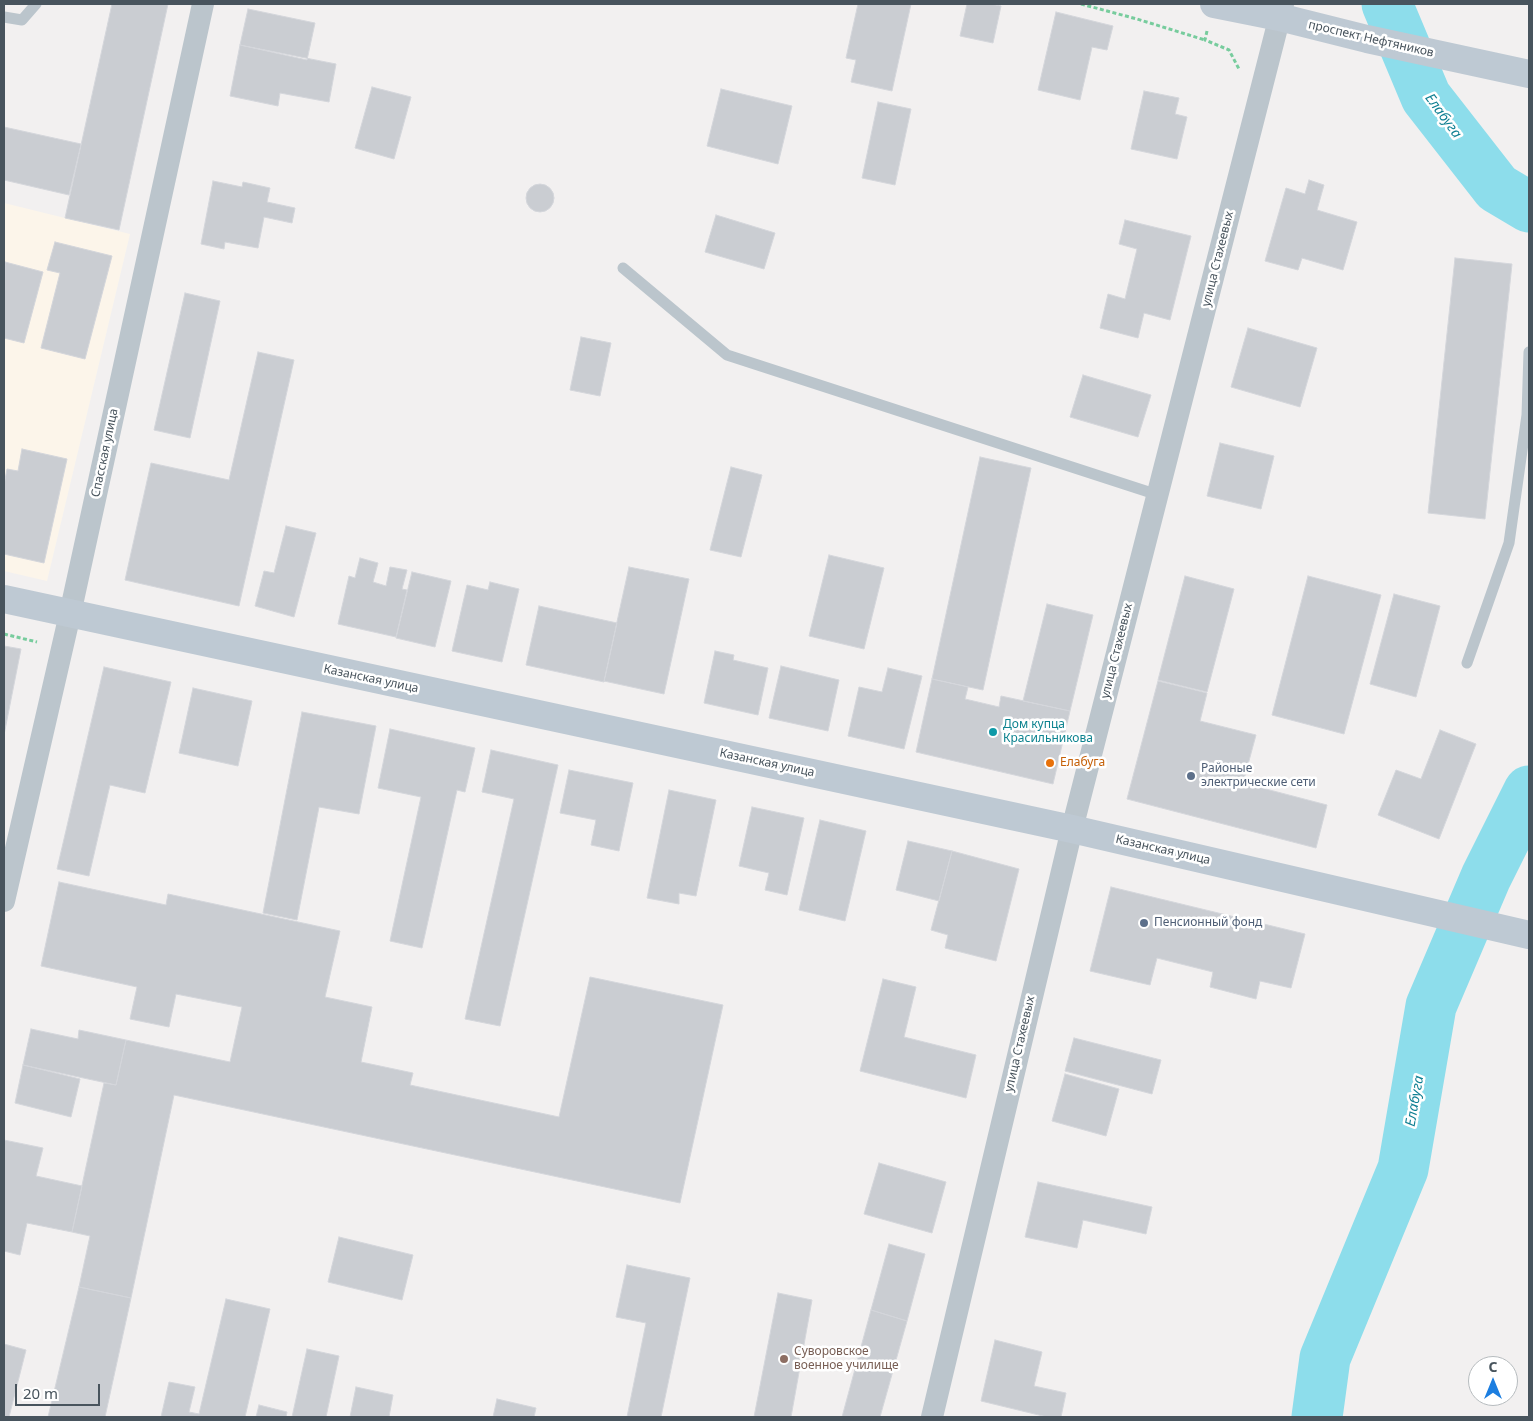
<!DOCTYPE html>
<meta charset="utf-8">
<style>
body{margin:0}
#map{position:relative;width:1533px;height:1421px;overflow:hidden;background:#f2f0f0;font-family:"Noto Sans",sans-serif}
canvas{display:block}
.frame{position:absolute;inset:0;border:5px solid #48545d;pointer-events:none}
.north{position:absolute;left:1468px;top:1356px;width:50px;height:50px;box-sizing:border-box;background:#fff;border:1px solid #b6bbbe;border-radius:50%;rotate:0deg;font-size:14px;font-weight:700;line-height:20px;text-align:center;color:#48545d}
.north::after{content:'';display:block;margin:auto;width:18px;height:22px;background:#1c7ee0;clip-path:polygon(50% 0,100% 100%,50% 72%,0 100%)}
.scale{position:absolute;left:15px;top:1384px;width:85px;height:22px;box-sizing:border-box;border:2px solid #48545d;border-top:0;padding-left:6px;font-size:15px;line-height:18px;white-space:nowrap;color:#48545d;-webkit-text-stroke:4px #fff;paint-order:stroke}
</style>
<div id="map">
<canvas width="1533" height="1421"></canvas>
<div class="frame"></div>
<div class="north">С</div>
<div class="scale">20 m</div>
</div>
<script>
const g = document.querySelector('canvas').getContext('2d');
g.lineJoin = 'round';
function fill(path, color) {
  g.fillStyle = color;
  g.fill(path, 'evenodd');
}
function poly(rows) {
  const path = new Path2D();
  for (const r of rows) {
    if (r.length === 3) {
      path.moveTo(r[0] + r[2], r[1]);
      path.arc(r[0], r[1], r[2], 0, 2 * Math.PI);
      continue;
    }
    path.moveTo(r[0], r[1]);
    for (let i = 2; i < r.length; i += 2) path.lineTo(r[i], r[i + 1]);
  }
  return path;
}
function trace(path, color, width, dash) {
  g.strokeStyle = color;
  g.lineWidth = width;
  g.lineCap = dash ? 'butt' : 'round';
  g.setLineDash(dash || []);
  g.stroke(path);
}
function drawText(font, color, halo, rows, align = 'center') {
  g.font = font + ' "Noto Sans",sans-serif';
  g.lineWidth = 5;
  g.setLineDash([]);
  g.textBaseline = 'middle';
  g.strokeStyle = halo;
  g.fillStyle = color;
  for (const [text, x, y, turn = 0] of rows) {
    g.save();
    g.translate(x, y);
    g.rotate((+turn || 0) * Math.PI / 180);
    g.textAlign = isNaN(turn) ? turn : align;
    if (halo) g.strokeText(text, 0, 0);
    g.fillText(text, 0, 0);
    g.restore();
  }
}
fill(poly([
 [4,203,130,234,47,581,4,571]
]), '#fcf5ea');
trace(poly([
 [1387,4,1426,97,1497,188,1529,207],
 [1317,1417,1325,1358,1403,1169,1431,1006,1486,877,1529,791]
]), '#8dddeb', 51);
const building = poly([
 [112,4,168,4,119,230,65,218,112,4],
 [858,4,911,4,892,91,851,82,856,60,846,58,858,4],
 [967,4,990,4,1001,6,993,43,960,36,967,4],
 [248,9,315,23,307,60,240,45,248,9],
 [1056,12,1113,26,1107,50,1092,47,1080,100,1038,90,1056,12],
 [240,45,336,64,329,102,280,93,278,106,230,96,240,45],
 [372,87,411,97,394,159,355,148,372,87],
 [721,89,792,106,778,164,707,146,721,89],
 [1144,91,1179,98,1175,114,1187,117,1177,159,1131,149,1144,91],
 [878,102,911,109,895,185,862,178,878,102],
 [4,127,81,144,69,195,4,180,4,127],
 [1309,180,1324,185,1317,210,1357,222,1343,270,1302,258,1298,270,1265,261,1286,188,1305,194,1309,180],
 [213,181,242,187,243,182,270,188,267,202,295,208,292,223,264,217,258,248,225,242,224,249,201,244,213,181],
 [540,198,14],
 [716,215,775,233,764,269,705,252,716,215],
 [1125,220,1191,236,1170,320,1144,313,1138,338,1100,328,1108,294,1125,299,1137,249,1119,244,1125,220],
 [55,242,112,256,85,359,41,348,60,273,47,270,55,242],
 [1455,258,1512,264,1485,519,1428,513,1455,258],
 [5,262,43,272,24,343,4,338,5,262],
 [185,293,220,301,190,438,154,430,185,293],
 [1248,328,1317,348,1300,407,1231,387,1248,328],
 [581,337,611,343,600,396,570,390,581,337],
 [258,352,294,360,239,606,125,580,151,463,229,480,258,352],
 [1083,375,1151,395,1138,437,1070,417,1083,375],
 [1220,443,1274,456,1261,509,1207,496,1220,443],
 [22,449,67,459,44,563,4,554,4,485,7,469,18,471,22,449],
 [980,457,1031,468,983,690,932,679,980,457],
 [731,467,762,475,741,557,710,550,731,467],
 [286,526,316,533,294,617,255,606,264,571,274,573,286,526],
 [829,555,884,568,864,649,809,636,829,555],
 [360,558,378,563,373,582,386,586,390,567,407,570,402,589,407,590,396,637,338,624,349,576,355,578,360,558],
 [629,567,689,579,664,694,604,681,629,567],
 [412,572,451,581,435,647,396,638,412,572],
 [1185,576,1234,589,1207,692,1158,680,1185,576],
 [1308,576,1381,595,1344,734,1272,715,1308,576],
 [490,582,519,589,502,662,452,651,467,585,488,590,490,582],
 [1394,594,1440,606,1416,697,1370,684,1394,594],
 [1047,604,1093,615,1070,711,1023,701,1047,604],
 [539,606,617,623,604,682,526,665,539,606],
 [4,646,21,649,4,735,4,646],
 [715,651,734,655,733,660,768,668,758,715,704,703,715,651],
 [781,666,839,680,828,731,769,718,781,666],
 [104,667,171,682,145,793,110,785,89,876,57,869,104,667],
 [888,668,922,676,904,749,848,736,859,687,882,692,888,668],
 [932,679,968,687,965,699,999,707,1001,696,1070,711,1053,784,916,752,932,679],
 [1158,681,1207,693,1200,721,1256,735,1243,783,1327,805,1316,848,1127,799,1158,681],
 [193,688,252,701,238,766,179,753,193,688],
 [302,712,376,726,359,814,319,807,297,920,263,913,302,712],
 [390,729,475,748,465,792,457,790,422,948,390,941,421,797,378,788,390,729],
 [1440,730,1476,744,1439,839,1378,815,1396,770,1421,779,1440,730],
 [491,750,558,765,500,1026,465,1019,514,799,482,792,491,750],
 [569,770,633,783,619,851,591,845,596,820,560,813,569,770],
 [669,790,716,800,696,896,679,893,679,904,647,898,669,790],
 [752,807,804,818,787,895,765,890,769,873,739,866,752,807],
 [820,820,866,831,845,921,799,910,820,820],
 [908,841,952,851,939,901,896,890,908,841],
 [952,851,1019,869,996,961,945,948,948,935,931,930,952,851],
 [59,882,166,905,168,894,340,931,325,997,372,1007,361,1062,413,1073,410,1085,559,1117,590,977,723,1005,680,1203,174,1095,131,1298,79,1287,90,1236,72,1232,104,1083,116,1085,126,1040,230,1062,242,1007,176,994,169,1027,130,1019,137,987,41,966,59,882],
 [1111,887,1305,934,1291,988,1260,981,1256,999,1210,987,1213,972,1157,958,1150,985,1090,971,1111,887],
 [883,979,916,987,904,1037,976,1055,966,1098,860,1071,883,979],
 [31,1029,78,1039,79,1030,126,1040,116,1085,23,1065,31,1029],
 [1074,1038,1161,1060,1152,1094,1065,1071,1074,1038],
 [23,1065,80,1079,71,1117,15,1103,23,1065],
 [1065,1074,1119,1089,1106,1136,1052,1121,1065,1074],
 [4,1140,43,1148,36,1176,82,1186,72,1232,27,1223,20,1255,4,1251,4,1140],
 [879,1163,946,1182,932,1233,864,1214,879,1163],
 [1038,1182,1152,1207,1146,1234,1083,1220,1077,1248,1025,1237,1038,1182],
 [339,1237,413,1255,402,1300,328,1282,339,1237],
 [889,1244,925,1254,907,1321,871,1310,889,1244],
 [627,1265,690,1278,661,1417,627,1417,646,1323,616,1317,627,1265],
 [79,1287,131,1298,105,1417,48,1417,79,1287],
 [778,1293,812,1300,791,1417,754,1417,778,1293],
 [226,1299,270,1309,245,1417,161,1417,169,1382,195,1387,189,1412,199,1414,226,1299],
 [871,1310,907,1321,880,1417,842,1417,871,1310],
 [995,1340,1042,1352,1034,1386,1066,1393,1061,1417,1047,1417,981,1401,995,1340],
 [4,1344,26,1350,9,1417,4,1417,4,1344],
 [307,1349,339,1356,326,1417,292,1417,307,1349],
 [356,1387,393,1395,389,1417,350,1417,356,1387],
 [497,1399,536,1408,534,1417,493,1417,497,1399],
 [259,1405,287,1412,286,1417,256,1417,259,1405]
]);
fill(building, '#cacdd2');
trace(building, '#d4d6db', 1);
trace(poly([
 [1081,4,1137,19,1205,40],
 [1207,31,1205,40,1229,50,1239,69],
 [4,634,37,642]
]), '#77cc9d', 3, [4, 2.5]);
trace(poly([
 [4,17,22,20,36,4],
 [623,268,727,355,1158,495],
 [1467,663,1509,543,1527,415,1529,352]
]), '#bbc5cc', 11);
trace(poly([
 [4,901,70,614,203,4],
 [932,1417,1072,829,1283,4]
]), '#bbc5cc', 22);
trace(poly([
 [1214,4,1279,17,1367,39,1529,74],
 [4,599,1072,829,1529,935]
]), '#bec9d3', 28);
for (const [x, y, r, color] of [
 [993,732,5,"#0f9aa8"],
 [1050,763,5,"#e8710a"],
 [1191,776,5,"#5c6f8a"],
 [1144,923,5,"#5c6f8a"],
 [784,1359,5,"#8d6e63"]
]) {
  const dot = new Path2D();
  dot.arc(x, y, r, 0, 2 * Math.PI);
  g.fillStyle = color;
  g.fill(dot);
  trace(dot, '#fff', 2);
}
drawText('12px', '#48545d', '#fff', [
 ["проспект Нефтяников",1371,39,13],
 ["улица Стахеевых",1218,259,-76],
 ["Спасская улица",105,453,-78],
 ["улица Стахеевых",1117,651,-76],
 ["Казанская улица",371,679,12],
 ["Казанская улица",767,763,12],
 ["Казанская улица",1163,850,13],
 ["улица Стахеевых",1020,1044,-77]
]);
drawText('12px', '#0d838f', '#fff', [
 ["Дом купца",1003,725],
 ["Красильникова",1003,739]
], 'left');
drawText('12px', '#c56008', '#fff', [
 ["Елабуга",1060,763]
], 'left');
drawText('12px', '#4e5e75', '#fff', [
 ["Районые",1201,769],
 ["электрические сети",1201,783],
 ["Пенсионный фонд",1154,923]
], 'left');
drawText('12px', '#785e54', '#fff', [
 ["Суворовское",794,1352],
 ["военное училище",794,1366]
], 'left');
drawText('italic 14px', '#0e7f92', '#fff', [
 ["Елабуга",1443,116,54],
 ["Елабуга",1415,1101,-80]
]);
</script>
